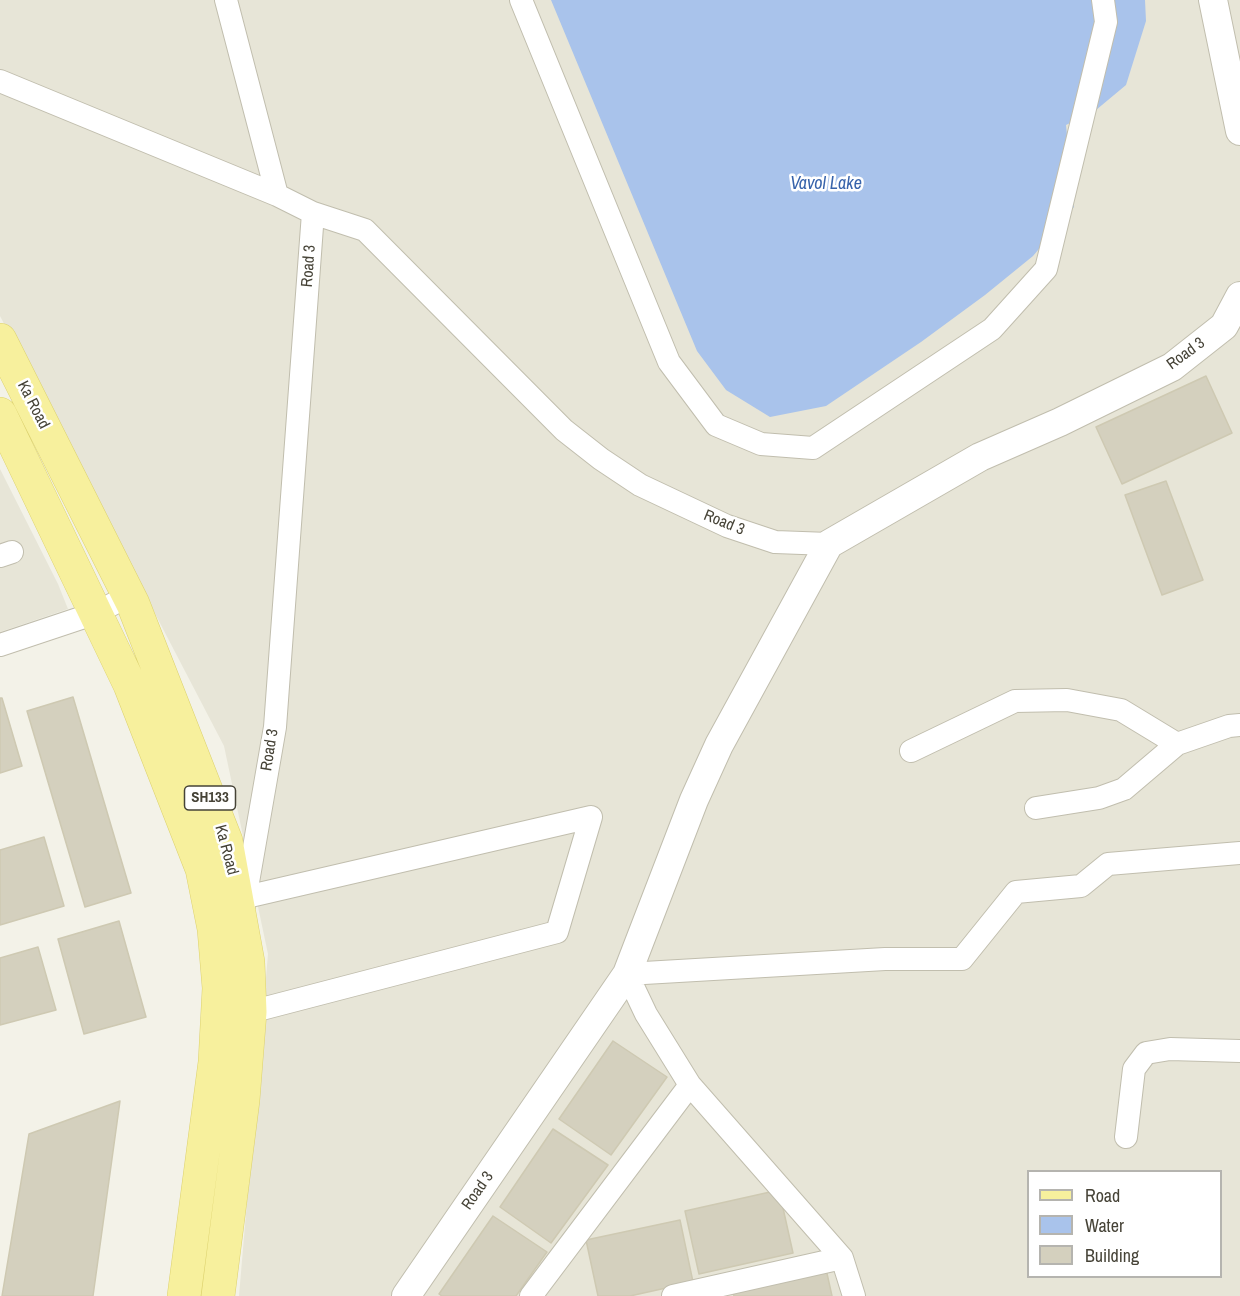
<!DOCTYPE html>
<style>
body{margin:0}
#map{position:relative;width:1240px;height:1296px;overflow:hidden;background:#f3f2e8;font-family:"Archivo Narrow",sans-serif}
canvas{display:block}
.legend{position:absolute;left:1027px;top:1170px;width:195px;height:108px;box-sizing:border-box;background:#fff;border:2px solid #b5b4af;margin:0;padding:8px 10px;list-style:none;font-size:18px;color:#464337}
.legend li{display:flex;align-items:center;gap:12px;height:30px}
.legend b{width:30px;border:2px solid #b5b4af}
</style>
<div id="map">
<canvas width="1240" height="1296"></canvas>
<ul class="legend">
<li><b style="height:8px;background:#f7f09d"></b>Road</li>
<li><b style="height:16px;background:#a9c3eb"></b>Water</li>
<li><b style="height:16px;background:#d4d0be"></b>Building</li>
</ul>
</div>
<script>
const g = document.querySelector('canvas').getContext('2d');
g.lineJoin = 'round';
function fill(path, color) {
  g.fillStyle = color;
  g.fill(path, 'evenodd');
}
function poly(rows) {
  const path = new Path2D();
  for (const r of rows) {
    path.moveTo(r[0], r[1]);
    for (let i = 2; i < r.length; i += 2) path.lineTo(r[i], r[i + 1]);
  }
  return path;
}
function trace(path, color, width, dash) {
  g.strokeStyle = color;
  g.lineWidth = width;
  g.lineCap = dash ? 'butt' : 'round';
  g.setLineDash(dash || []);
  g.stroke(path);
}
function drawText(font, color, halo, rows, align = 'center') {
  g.font = font + ' "Archivo Narrow",sans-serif';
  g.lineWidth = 5;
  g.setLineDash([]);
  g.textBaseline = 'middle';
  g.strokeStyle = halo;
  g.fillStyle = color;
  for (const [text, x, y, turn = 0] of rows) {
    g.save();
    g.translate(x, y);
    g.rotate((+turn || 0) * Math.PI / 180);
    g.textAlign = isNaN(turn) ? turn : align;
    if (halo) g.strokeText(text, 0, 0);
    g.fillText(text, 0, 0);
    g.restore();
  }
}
fill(poly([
 [0,0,1240,0,1240,1296,239,1296,268,954,224,746,0,316],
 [1028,1172,1220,1172,1220,1276,1028,1276],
 [0,469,58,584,68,609,0,632]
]), '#e7e5d7');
fill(poly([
 [551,0,1145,0,1146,21,1126,85,1096,110,1066,125,1074,207,1033,256,985,295,921,342,826,406,770,417,726,390,697,351]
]), '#a9c3eb');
const building = poly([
 [1206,376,1232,433,1122,484,1096,427,1206,376],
 [1166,481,1203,580,1162,595,1125,495,1166,481],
 [73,697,131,893,85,907,27,711,73,697],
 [0,698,2,698,22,766,0,773,0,698],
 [44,837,64,906,0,925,0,850,44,837],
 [119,921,146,1017,84,1034,58,939,119,921],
 [38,947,56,1010,0,1025,0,958,38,947],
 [613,1041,667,1077,611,1155,559,1119,613,1041],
 [120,1101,93,1296,2,1296,29,1134,120,1101],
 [553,1129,608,1165,551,1243,500,1207,553,1129],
 [779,1190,793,1253,699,1274,685,1211,779,1190],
 [493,1216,547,1252,516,1296,442,1296,439,1294,493,1216],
 [680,1220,693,1282,630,1296,598,1296,586,1240,680,1220],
 [826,1269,832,1296,734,1296,732,1290,826,1269]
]);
fill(building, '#d4d0be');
trace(building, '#cec9b2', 1.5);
const minor = poly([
 [226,0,277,195],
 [521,0,669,362,716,425,761,444,813,448,992,329,1046,269,1106,22,1103,0],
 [0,81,277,195,313,213],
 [0,556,12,552],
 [0,645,96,613,128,596],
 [911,751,1015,701,1067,700,1121,710,1177,744],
 [1036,808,1099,798,1124,789,1177,744,1229,726,1240,725],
 [246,897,591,817,557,932,250,1012],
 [244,905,275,727,313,213,365,230,564,430,601,459,640,485,727,526,775,542,829,544],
 [1126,1137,1134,1069,1146,1053,1170,1049,1240,1051],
 [531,1296,690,1085],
 [673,1296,842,1258],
 [854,1296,842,1258,690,1085,646,1014,627,974,885,959,962,959,1016,892,1081,886,1108,864,1240,853]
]);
const tertiary = poly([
 [1213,0,1240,131],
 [406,1296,627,974,694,800,719,745,829,544,980,457,1060,422,1172,367,1224,326,1240,296]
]);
const primary = poly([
 [0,340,133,604,226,841,248,962,250,1012,243,1100,218,1296],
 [0,414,130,685,202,869,214,929,219,988,215,1062,184,1296]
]);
trace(minor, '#c1beae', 24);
trace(tertiary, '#c1beae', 30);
trace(primary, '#dcd16e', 34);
trace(minor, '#fff', 22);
trace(tertiary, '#fff', 28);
trace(primary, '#f7f09d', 33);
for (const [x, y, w] of [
 [210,798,51]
]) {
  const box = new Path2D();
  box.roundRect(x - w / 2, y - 12, w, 24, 4.5);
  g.fillStyle = '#fff';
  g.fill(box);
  trace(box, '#464337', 1.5);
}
drawText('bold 15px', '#464337', null, [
 ["SH133",210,798]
]);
drawText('16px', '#464337', '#fff', [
 ["Road 3",309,266,-86],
 ["Road 3",1186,354,-36],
 ["Ka Road",33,405,63],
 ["Road 3",724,523,22],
 ["Road 3",270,750,-81],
 ["Ka Road",226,850,75],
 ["Road 3",478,1191,-55]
]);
drawText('italic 18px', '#3763ab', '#fff', [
 ["Vavol Lake",826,184]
]);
</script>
